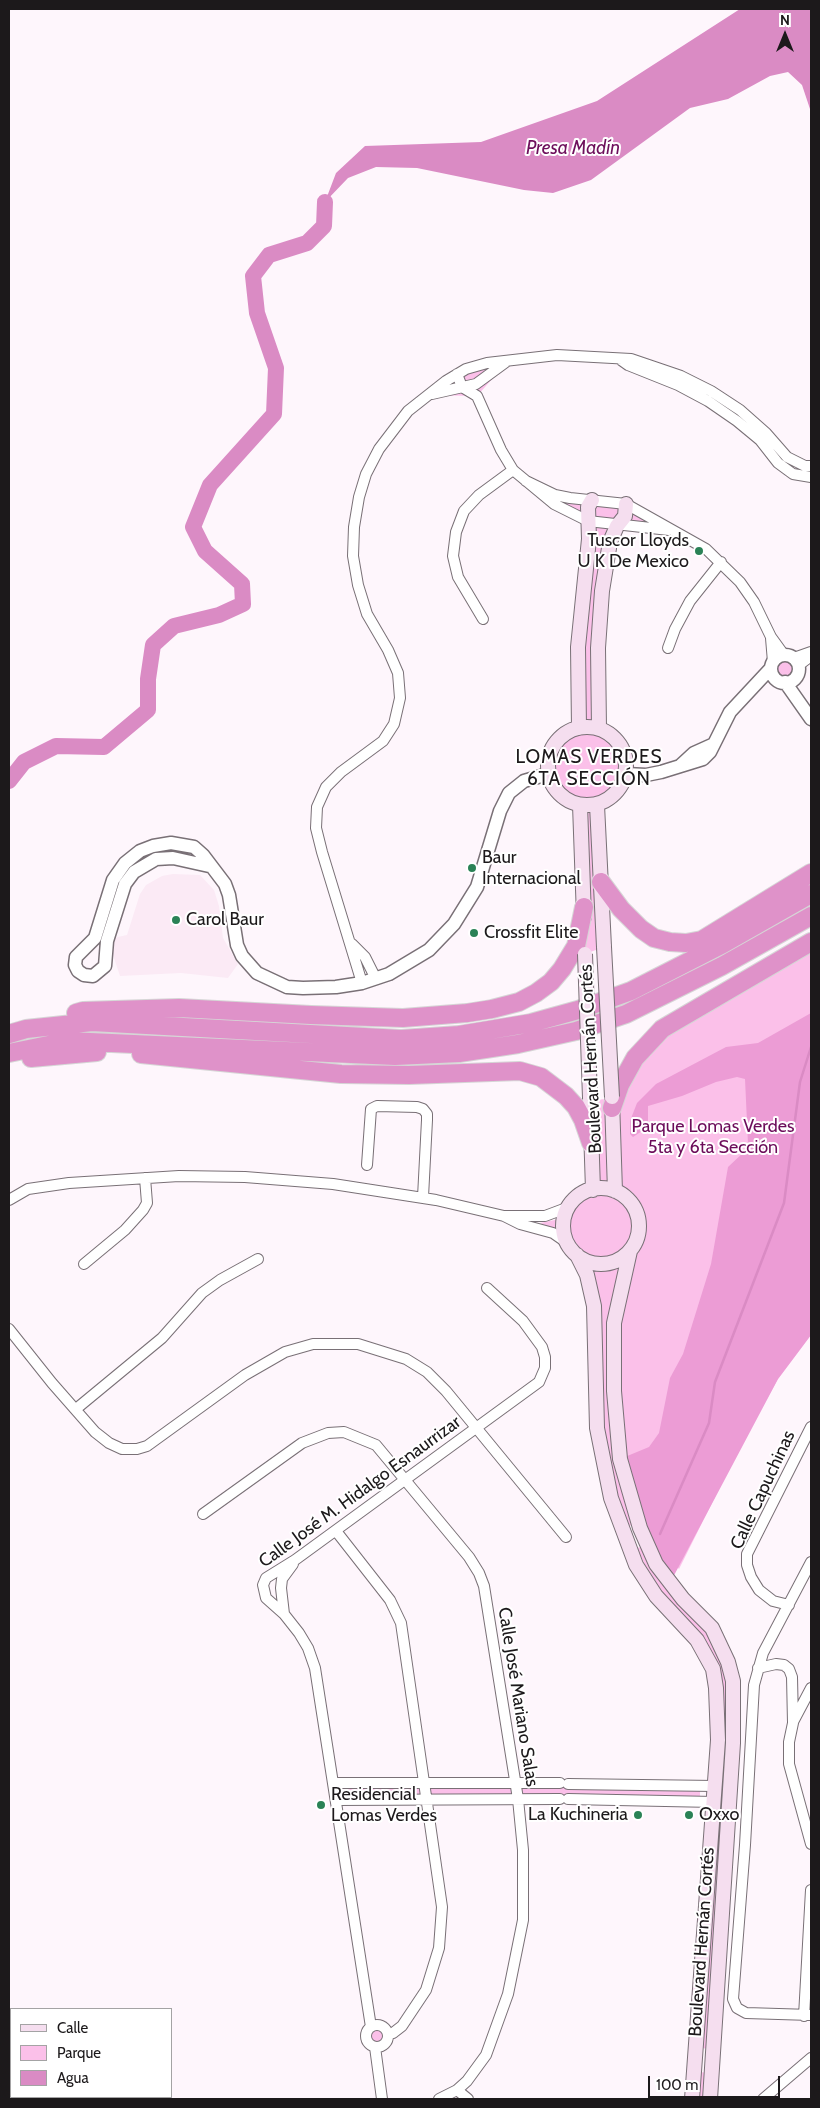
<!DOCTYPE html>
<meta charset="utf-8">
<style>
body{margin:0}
#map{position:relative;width:820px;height:2108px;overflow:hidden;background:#fef6fc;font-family:Cabin,sans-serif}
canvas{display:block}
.frame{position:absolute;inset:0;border:10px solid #1c191b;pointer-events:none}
.legend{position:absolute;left:10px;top:2008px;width:162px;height:90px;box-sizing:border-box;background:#fff;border:1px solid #a4a3a4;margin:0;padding:6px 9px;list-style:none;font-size:15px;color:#1c191b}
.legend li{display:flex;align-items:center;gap:10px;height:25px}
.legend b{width:25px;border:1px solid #a4a3a4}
.north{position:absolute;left:760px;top:10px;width:50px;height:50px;-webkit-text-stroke:4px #fff;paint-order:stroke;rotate:0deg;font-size:14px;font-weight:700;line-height:20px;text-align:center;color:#1c191b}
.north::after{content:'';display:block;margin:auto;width:18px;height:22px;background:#1c191b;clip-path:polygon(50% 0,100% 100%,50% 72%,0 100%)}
.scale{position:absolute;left:648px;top:2076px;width:132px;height:22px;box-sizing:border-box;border:2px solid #1c191b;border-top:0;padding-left:6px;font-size:15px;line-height:18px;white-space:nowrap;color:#1c191b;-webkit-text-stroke:4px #fff;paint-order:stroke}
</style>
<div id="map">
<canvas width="820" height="2108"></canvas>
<div class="frame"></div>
<ul class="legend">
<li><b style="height:6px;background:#f5deef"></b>Calle</li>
<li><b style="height:14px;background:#fbc0e9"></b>Parque</li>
<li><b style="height:14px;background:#da8bc4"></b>Agua</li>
</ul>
<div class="north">N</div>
<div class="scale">100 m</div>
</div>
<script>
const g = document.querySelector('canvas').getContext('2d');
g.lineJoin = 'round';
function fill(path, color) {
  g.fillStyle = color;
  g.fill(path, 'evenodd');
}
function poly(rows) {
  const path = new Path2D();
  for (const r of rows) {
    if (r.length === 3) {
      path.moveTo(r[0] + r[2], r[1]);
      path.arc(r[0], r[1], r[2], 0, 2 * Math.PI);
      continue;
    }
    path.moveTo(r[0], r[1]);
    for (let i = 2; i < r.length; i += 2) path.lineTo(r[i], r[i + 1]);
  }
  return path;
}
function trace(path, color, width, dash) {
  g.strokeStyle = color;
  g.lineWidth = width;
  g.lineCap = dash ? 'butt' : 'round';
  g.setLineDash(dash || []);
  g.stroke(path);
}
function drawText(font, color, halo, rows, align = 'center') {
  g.font = font + ' Cabin,sans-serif';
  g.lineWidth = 4;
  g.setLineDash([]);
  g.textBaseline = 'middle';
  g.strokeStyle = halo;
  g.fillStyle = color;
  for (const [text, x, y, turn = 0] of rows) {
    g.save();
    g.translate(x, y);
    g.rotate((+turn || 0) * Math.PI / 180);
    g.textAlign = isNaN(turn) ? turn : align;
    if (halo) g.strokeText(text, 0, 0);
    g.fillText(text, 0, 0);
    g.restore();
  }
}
fill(poly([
 [173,874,200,875,214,890,219,906,223,938,238,964,228,978,181,973,120,976,111,949,113,938,127,935,140,894,146,885,162,876]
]), '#fbeaf5');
fill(poly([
 [509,360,477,396,426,395,457,374],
 [555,495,613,501,673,530,617,526,610,542,598,727,579,726,588,521,554,504],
 [785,669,13],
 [588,766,37],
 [581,806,597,806,604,947,585,954],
 [811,943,811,1335,778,1379,736,1455,679,1569,636,1523,627,1527,606,1458,602,1427,600,1343,580,1258,590,1264,603,1266,617,1263,624,1259,614,1342,632,1252,640,1235,641,1222,637,1211,630,1201,616,1192,613,1108,643,1048],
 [607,1099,615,1191,599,1189,593,1100],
 [594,1194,614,1195,627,1203,633,1212,636,1223,634,1240,628,1250,615,1259,603,1261,591,1260,576,1250,568,1234,540,1223,569,1217,581,1200],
 [644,1546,709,1628,730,1679,714,2049,698,2048,722,1739,699,1634,663,1593,645,1565,637,1548],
 [348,1787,700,1788,700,1797,348,1796],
 [377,2036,6],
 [700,2072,709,2073,707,2099,698,2099]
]), '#fbc0e9');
fill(poly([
 [811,1013,811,1335,778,1379,670,1583,656,1564,620,1459,649,1447,659,1433,670,1378,683,1354,711,1264,728,1167,744,1152,748,1144,745,1079,737,1077,716,1082,682,1096,648,1106,648,1127,633,1137,630,1134,630,1121,637,1103,656,1084,726,1047,758,1043]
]), '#ec9cd5');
fill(poly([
 [740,9,811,9,811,112,802,85,788,72,770,76,728,99,690,108,591,180,553,193,524,190,417,168,376,167,348,178,325,202,336,173,365,146,481,142,597,101]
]), '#da8bc4');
trace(poly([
 [660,1534,709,1423,715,1382,784,1203,800,1082,811,1047]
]), '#da8bc4', 2.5);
trace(poly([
 [9,781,24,762,56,746,104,747,148,710,148,679,153,645,174,626,219,615,243,604,242,584,205,551,193,527,210,485,274,414,276,368,257,313,253,276,269,255,307,243,324,226,325,202]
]), '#da8bc4', 16);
const minor = poly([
 [621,360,628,365,678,385,708,401,737,421,760,440,778,463,793,474,811,477],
 [457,374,462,387,477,396,501,450,513,470,554,504,588,521,669,530],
 [432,394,476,384,506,362],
 [526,481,555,495,570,498,626,504,706,549,740,582,754,602,771,637,784,655],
 [483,619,458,577,453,556,456,532,464,511,479,495,513,470],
 [771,638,773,662],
 [668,648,675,629,690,601,721,562],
 [794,658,811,652],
 [799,665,811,656],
 [352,944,365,957,376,979],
 [362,983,322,852,316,828,317,807,326,787,341,772,383,741,394,724,400,698,398,673,388,650,367,614,358,585,353,556,354,527,359,497,366,474,379,449,408,411,446,381,466,369,487,363,557,355,631,359,681,376,711,391,740,410,766,433,787,457,805,466,811,466],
 [367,1165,371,1109,377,1106,417,1107,423,1109,427,1114,427,1120,423,1197],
 [9,1200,28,1189,69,1183,179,1176,245,1177,333,1184,436,1200,504,1216,520,1224,553,1233,566,1242],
 [504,1216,545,1216,569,1207],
 [84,1264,125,1230,143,1210,147,1203,145,1178],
 [9,1329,52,1383,95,1432,109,1443,122,1449,137,1449,147,1446,245,1375,285,1352,313,1344,358,1344,406,1359,427,1372,446,1391,566,1537],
 [76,1409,162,1338,202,1293,220,1280,258,1259],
 [203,1514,302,1443,328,1433,344,1432,376,1445,469,1557,479,1573,484,1586,518,1799,523,1850,523,1920,508,1994,486,2055,467,2081,457,2090,439,2099],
 [336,1531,390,1600,401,1623,442,1907,439,1948,426,1990,402,2026,393,2033,388,2034],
 [811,1562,763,1653,754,1685,745,1845,733,1999,737,2008,746,2013,811,2015],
 [789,1605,773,1601,759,1590,751,1577,747,1565,747,1554,811,1427],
 [284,1614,281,1588,282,1579,293,1564],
 [758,1668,776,1664,784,1665,789,1669,792,1677,793,1723,789,1742,789,1764,811,1844],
 [793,1722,811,1688],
 [333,1783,560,1783],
 [568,1784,715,1786],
 [568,1799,714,1802],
 [336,1800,560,1799],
 [804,2016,811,1890],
 [377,2036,11],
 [371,2027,315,1668,308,1648,299,1633,284,1614,266,1598,263,1585,266,1578,295,1560,539,1382,545,1368,545,1357,542,1347,523,1321,487,1288],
 [375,2047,382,2099],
 [457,2090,468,2099],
 [763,2099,811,2058]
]);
const tertiary = poly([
 [785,669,14],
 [785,682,811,719],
 [681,765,694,753,714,744],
 [626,774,646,775,661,772,703,759,710,752,730,712,771,668],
 [209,866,173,858,156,859,134,872,125,884,107,941,105,966,93,976,84,975,78,971,75,965,76,957,95,938,113,880,125,863,140,851,153,846,171,843,194,847,203,855,225,884,229,895,237,945,242,956,257,973,287,987,303,988,336,987,362,983,389,974,429,950,454,924,477,887,500,811,509,793,524,781,548,774]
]);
const secondary = poly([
 [587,766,39],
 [579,728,578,647,589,539,588,507,592,500],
 [599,728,598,648,602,591,610,542,617,526,625,516,626,504],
 [580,805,584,917],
 [597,805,604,947],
 [590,1098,593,1190],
 [612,1100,615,1191],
 [601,1226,38],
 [630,1251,614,1323,614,1391,620,1459,640,1528,656,1564,683,1599,712,1628,728,1662,733,1681,733,1743,710,2099],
 [577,1255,587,1275,594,1306,597,1428,611,1498,636,1565,656,1596,697,1640,713,1669,716,1688,718,1740,692,2099]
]);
const motorway = poly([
 [601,882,621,909,641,929,654,938,670,942,686,943,702,940,811,873],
 [76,1013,83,1011,179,1008,311,1015,403,1018,467,1013,492,1009,519,1002,536,993,551,982,562,969,576,946,584,907],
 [9,1034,26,1029,92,1022,401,1039,459,1035,531,1023,578,1010,631,991,723,944,811,894],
 [9,1053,68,1041,395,1056,459,1053,518,1044,576,1031,626,1014,722,966,811,916],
 [141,1054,341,1074,409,1075,520,1071,541,1077,566,1096,576,1107,583,1120,591,1143],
 [31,1058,97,1052],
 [612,1108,620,1085,635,1058,662,1029,811,942]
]);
trace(minor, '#797076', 12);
trace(tertiary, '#797076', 15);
trace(secondary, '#797076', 16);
trace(motorway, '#d6d6d6', 20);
trace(minor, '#fff', 10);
trace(tertiary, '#fff', 12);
trace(secondary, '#f5deef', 14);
trace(motorway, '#df92c9', 18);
const secondaryBridge = poly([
 [604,947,612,1097],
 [585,954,590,1098]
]);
trace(secondaryBridge, '#797076', 16, []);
trace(secondaryBridge, '#f5deef', 14);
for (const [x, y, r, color] of [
 [699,551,5,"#2a8256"],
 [472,868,5,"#2a8256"],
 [176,920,5,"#2a8256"],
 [474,933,5,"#2a8256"],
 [321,1805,5,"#2a8256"],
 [638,1815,5,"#2a8256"],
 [689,1815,5,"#2a8256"]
]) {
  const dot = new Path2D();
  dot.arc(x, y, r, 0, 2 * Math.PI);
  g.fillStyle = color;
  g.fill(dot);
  trace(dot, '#fff', 2);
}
drawText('18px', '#1c191b', '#fff', [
 ["Tuscor Lloyds",689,541,"right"],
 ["U K De Mexico",689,562,"right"],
 ["Baur",482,858],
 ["Internacional",482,879],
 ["Carol Baur",186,920],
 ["Crossfit Elite",484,933],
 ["Residencial",331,1795],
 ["Lomas Verdes",331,1816],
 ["La Kuchineria",628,1815,"right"],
 ["Oxxo",699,1815]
], 'left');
drawText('18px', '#1c191b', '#fff', [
 ["Boulevard Hernán Cortés",591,1059,-93],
 ["Calle Capuchinas",763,1490,-65],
 ["Calle José M. Hidalgo Esnaurrizar",360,1492,-36],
 ["Calle José Mariano Salas",518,1697,81],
 ["Boulevard Hernán Cortés",702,1942,-86]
]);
drawText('18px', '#6c0c5a', '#fff', [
 ["Parque Lomas Verdes",713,1127],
 ["5ta y 6ta Sección",713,1148]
]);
drawText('italic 19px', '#6e105c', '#fff', [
 ["Presa Madín",573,148]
]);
g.letterSpacing = '1px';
drawText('19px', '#1c191b', '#fff', [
 ["LOMAS VERDES",589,757],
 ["6TA SECCIÓN",589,779]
]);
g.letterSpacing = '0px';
</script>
